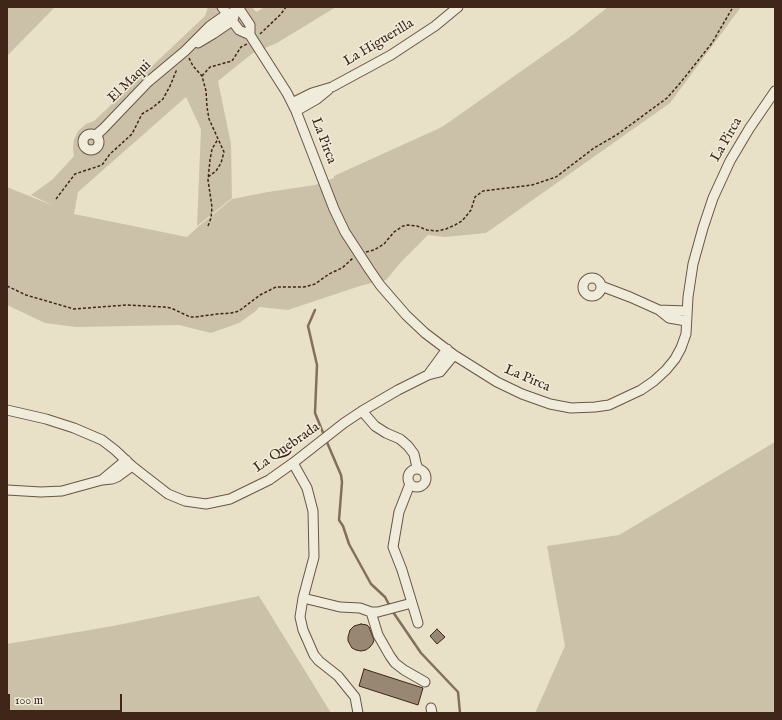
<!DOCTYPE html>
<style>
body{margin:0}
#map{position:relative;width:782px;height:720px;overflow:hidden;background:#e8e1c7;font-family:"IM FELL English",serif}
canvas{display:block}
.frame{position:absolute;inset:0;border:8px solid #402519;pointer-events:none}
.scale{position:absolute;left:8px;top:694px;width:114px;height:18px;box-sizing:border-box;border:2px solid #402519;border-top:0;padding-left:5px;font-size:12px;line-height:14px;white-space:nowrap;color:#402519;-webkit-text-stroke:3px #f0ecdb;paint-order:stroke}
</style>
<div id="map">
<canvas width="782" height="720"></canvas>
<div class="frame"></div>
<div class="scale">100 m</div>
</div>
<script>
const g = document.querySelector('canvas').getContext('2d');
g.lineJoin = 'round';
function fill(path, color) {
  g.fillStyle = color;
  g.fill(path, 'evenodd');
}
function poly(rows) {
  const path = new Path2D();
  for (const r of rows) {
    if (r.length === 3) {
      path.moveTo(r[0] + r[2], r[1]);
      path.arc(r[0], r[1], r[2], 0, 2 * Math.PI);
      continue;
    }
    path.moveTo(r[0], r[1]);
    for (let i = 2; i < r.length; i += 2) path.lineTo(r[i], r[i + 1]);
  }
  return path;
}
function trace(path, color, width, dash) {
  g.strokeStyle = color;
  g.lineWidth = width;
  g.lineCap = dash ? 'butt' : 'round';
  g.setLineDash(dash || []);
  g.stroke(path);
}
function drawText(font, color, halo, rows, align = 'center') {
  g.font = font + ' "IM FELL English",serif';
  g.lineWidth = 3;
  g.setLineDash([]);
  g.textBaseline = 'middle';
  g.strokeStyle = halo;
  g.fillStyle = color;
  for (const [text, x, y, turn = 0] of rows) {
    g.save();
    g.translate(x, y);
    g.rotate((+turn || 0) * Math.PI / 180);
    g.textAlign = isNaN(turn) ? turn : align;
    if (halo) g.strokeText(text, 0, 0);
    g.fillText(text, 0, 0);
    g.restore();
  }
}
fill(poly([
 [7,7,55,7,7,56],
 [208,7,252,7,256,12,265,7,336,7,277,43,253,53,218,81,231,144,232,198,197,226,201,129,186,97,78,192,74,214,187,237,199,226,232,199,268,192,315,185,334,178,334,176,442,127,574,34,608,7,741,7,670,103,486,233,445,237,428,235,401,262,387,279,384,281,383,280,360,286,288,310,259,307,256,311,239,323,211,333,179,325,76,327,45,323,7,305,7,187,54,206,31,195,53,179,74,156,73,149,74,140,78,131,86,124,94,121,205,16],
 [775,442,775,713,535,713,565,646,547,546,619,535],
 [259,596,331,713,7,713,7,644,113,626]
]), '#cbc1a9');
trace(poly([
 [315,310,308,326,317,365,315,413,324,435],
 [326,440,341,475,342,482,339,520,343,526,349,544,371,584,385,597,393,612,421,653,458,692,460,713]
]), '#836f5e', 2.5);
const building = poly([
 [361,624,367,625,369,627,374,640,373,643,370,647,366,650,361,651,356,650,352,648,348,641,348,637,350,630,354,626,361,624],
 [437,629,445,637,437,644,430,636,437,629],
 [364,669,423,688,418,705,359,686,364,669]
]);
fill(building, '#978773');
trace(building, '#402519', 1);
const minor = poly([
 [222,7,239,30,250,35,287,93,296,111,334,209,345,232,369,269,380,285,406,315,425,333,454,355,497,382,522,394,550,404,571,408,595,407,609,405,626,397,641,390,654,381,666,370,675,359,681,348,686,334,688,297,693,264,703,228,713,198,730,161,749,129,775,91],
 [238,7,250,25,250,35],
 [198,43,213,34,232,21,234,17],
 [292,103,312,93,332,87,391,55,435,26,458,7],
 [296,111,317,99,328,90],
 [91,142,8],
 [96,135,103,129,148,82,185,51,210,26,227,14,240,10],
 [592,287,9],
 [601,286,630,297,659,310,669,318,686,321],
 [659,310,687,311],
 [428,375,447,349],
 [7,410,46,419,74,428,102,440,115,450,132,466,168,494,185,501,206,504,230,499,269,480,293,463,344,423,362,411,398,390,428,375,440,372,454,355],
 [362,411,375,426,386,433,400,439,408,446,414,454,416,463,418,469],
 [293,463,307,488,313,511,314,557,303,598,300,617,303,630,314,655,319,661,338,676,355,697,358,713],
 [417,478,9],
 [102,480,126,460],
 [410,484,399,512,393,547,402,570,412,603,418,623],
 [7,490,41,492,62,491,102,480,112,479,117,477,132,466],
 [303,598,340,607,360,608,371,612,378,612,412,603],
 [371,612,378,635,390,656,395,663,404,670,425,682],
 [431,708,432,713]
]);
trace(minor, '#6a5444', 11);
trace(poly([
 [260,34,281,14,286,7],
 [189,58,193,66,202,76,206,91,207,107,209,119,224,152,221,163,216,171,208,177],
 [202,76,210,67,232,61,241,47,247,44],
 [56,199,75,174,102,165,110,154,132,134,142,114,152,108,163,99,170,86,177,69],
 [208,226,211,218,212,207,208,180,210,160,212,149,218,139],
 [366,252,374,250,384,244,394,232,403,226,408,225,417,226,427,230,437,231,446,229,455,225,462,221,467,215,471,210,475,197,483,191,532,185,556,177,594,148,618,134,667,98,681,82,712,43,733,7],
 [7,286,26,295,74,309,127,305,164,307,171,308,190,317,195,317,217,314,231,313,239,311,260,295,276,287,304,287,315,284,329,274,342,268,353,258]
]), '#402519', 1.5, [3, 2]);
trace(minor, '#f0ecdb', 9);
drawText('14px', '#402519', '#f0ecdb', [
 ["La Higuerilla",379,43,-31],
 ["El Maqui",130,82,-44],
 ["La Pirca",727,140,-60],
 ["La Pirca",323,141,69],
 ["La Pirca",527,379,23],
 ["La Quebrada",287,448,-35]
]);
</script>
